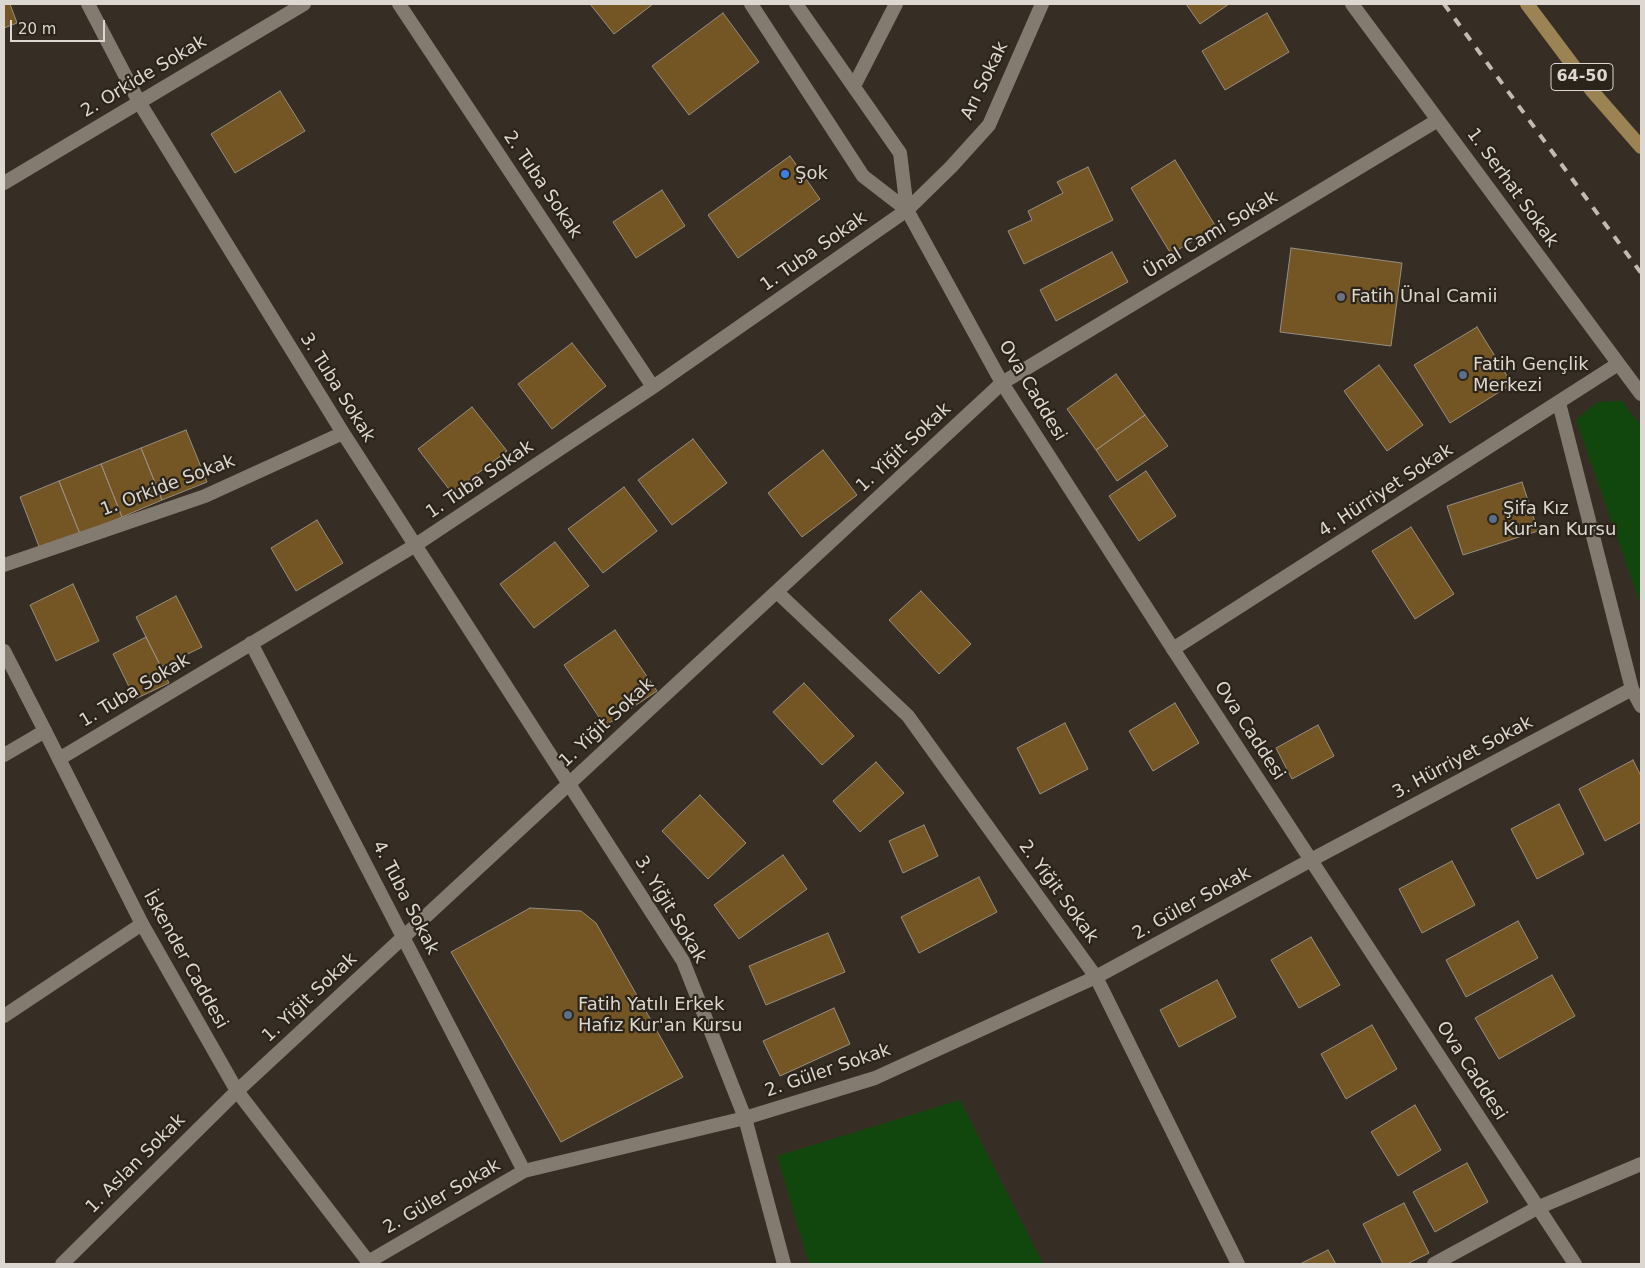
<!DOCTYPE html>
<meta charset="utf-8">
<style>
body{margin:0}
#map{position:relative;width:1645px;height:1268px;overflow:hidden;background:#362e24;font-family:"DejaVu Sans",sans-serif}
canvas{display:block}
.frame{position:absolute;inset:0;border:5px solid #dcd7d0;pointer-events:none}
.scale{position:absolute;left:10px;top:20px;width:95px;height:22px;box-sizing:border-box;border:2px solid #dcd7d0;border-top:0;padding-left:6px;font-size:15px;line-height:18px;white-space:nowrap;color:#dcd7d0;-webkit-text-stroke:4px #2b241a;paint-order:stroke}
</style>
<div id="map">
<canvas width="1645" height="1268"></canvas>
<div class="frame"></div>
<div class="scale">20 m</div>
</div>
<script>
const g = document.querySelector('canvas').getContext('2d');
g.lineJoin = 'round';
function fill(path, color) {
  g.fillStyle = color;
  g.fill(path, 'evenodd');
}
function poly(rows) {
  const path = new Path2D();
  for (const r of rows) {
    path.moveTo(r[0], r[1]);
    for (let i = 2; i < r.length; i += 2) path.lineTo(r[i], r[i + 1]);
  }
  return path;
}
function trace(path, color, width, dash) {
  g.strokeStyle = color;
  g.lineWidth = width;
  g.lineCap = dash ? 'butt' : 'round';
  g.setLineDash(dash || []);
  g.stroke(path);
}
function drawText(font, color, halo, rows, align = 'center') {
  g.font = font + ' "DejaVu Sans",sans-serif';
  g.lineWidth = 4.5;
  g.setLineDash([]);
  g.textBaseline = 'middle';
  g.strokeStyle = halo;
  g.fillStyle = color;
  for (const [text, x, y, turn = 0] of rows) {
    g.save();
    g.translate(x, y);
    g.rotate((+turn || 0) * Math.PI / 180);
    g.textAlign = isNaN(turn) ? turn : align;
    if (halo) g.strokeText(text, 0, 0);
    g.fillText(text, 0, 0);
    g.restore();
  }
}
fill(poly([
 [1622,401,1641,426,1641,606,1576,420,1597,402],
 [960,1100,1043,1264,809,1264,777,1156]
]), '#11470c');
const building = poly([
 [4,4,10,4,17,23,4,28,4,4],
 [590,4,653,4,614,34,590,4],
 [1186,4,1229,4,1200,24,1186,4],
 [723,13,759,62,689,115,652,66,723,13],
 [1267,13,1289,52,1225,90,1202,51,1267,13],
 [280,91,305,131,235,173,211,134,280,91],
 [790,156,820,199,738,258,708,215,790,156],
 [1175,160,1216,227,1171,254,1131,188,1175,160],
 [1088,167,1113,220,1024,264,1008,231,1032,220,1028,211,1063,193,1057,182,1088,167],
 [662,190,685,226,636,258,613,222,662,190],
 [1291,248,1402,263,1391,346,1280,332,1291,248],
 [1112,252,1128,282,1056,321,1040,290,1112,252],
 [1477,327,1512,384,1450,423,1414,365,1477,327],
 [572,343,606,386,552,429,518,384,572,343],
 [1379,365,1423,425,1387,451,1344,391,1379,365],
 [1116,374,1145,415,1096,450,1067,409,1116,374],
 [472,407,507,451,452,493,418,449,472,407],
 [1145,415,1168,446,1117,481,1096,450,1145,415],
 [186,430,207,482,162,500,141,448,186,430],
 [693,439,727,483,672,525,638,480,693,439],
 [141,448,162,500,122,517,101,464,141,448],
 [823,450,857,495,802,537,768,493,823,450],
 [101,464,122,517,80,534,59,481,101,464],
 [1146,471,1176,516,1139,541,1109,496,1146,471],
 [59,481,80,534,40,549,20,497,59,481],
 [1522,482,1538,531,1463,555,1447,506,1522,482],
 [624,487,657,531,603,573,568,529,624,487],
 [317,520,343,563,296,591,271,548,317,520],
 [1411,527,1454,594,1415,619,1372,551,1411,527],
 [555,542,589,586,534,628,500,584,555,542],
 [73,584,99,641,56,661,30,605,73,584],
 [921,591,971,644,939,674,889,620,921,591],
 [176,596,202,647,161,667,136,617,176,596],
 [615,630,657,691,605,726,564,665,615,630],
 [146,637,169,683,135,699,113,654,146,637],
 [804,683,854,736,822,765,773,712,804,683],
 [1175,703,1199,743,1153,771,1129,731,1175,703],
 [1065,723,1088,769,1040,794,1017,748,1065,723],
 [1318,725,1334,756,1292,779,1276,748,1318,725],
 [1633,760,1641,776,1641,822,1605,841,1579,789,1633,760],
 [876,762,904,793,860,832,833,801,876,762],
 [700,795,746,843,708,879,662,831,700,795],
 [1559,804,1584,854,1537,879,1511,829,1559,804],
 [924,825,938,856,903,873,889,841,924,825],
 [783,855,807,889,739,939,714,905,783,855],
 [1452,861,1475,905,1422,933,1399,889,1452,861],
 [979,877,997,912,919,953,901,917,979,877],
 [530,908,581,911,596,923,683,1077,561,1142,451,952,530,908],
 [1518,921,1538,958,1466,997,1446,960,1518,921],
 [828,933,845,972,766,1005,749,966,828,933],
 [1311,937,1340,985,1299,1008,1271,960,1311,937],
 [1552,975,1575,1016,1499,1059,1475,1018,1552,975],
 [1217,980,1236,1017,1179,1047,1160,1010,1217,980],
 [834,1008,850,1044,780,1076,763,1041,834,1008],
 [1372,1025,1397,1069,1346,1099,1321,1054,1372,1025],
 [1415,1105,1441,1150,1398,1176,1371,1132,1415,1105],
 [1467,1163,1488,1202,1435,1232,1413,1192,1467,1163],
 [1404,1203,1429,1253,1407,1264,1383,1264,1363,1224,1404,1203],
 [1328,1250,1336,1264,1300,1264,1328,1250]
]);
fill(building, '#745524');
trace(building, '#978e81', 1);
trace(poly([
 [88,4,139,102,343,433,683,961,745,1118,784,1264],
 [399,4,653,387],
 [1352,4,1641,394],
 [854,86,896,4],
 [4,183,304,4],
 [1559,403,1632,689,1641,706],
 [4,565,205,496,343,433],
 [777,592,908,716,1096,977,1238,1264],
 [251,643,524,1171],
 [1173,649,1618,364],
 [4,755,45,731],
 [59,759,414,546,653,387,907,210,951,167,989,125,1042,4],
 [4,1016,142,924],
 [368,1262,524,1171,745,1118,875,1078,1096,977,1311,860,1632,689],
 [62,1264,237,1091,1002,383,1438,120],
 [1434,1264,1537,1208,1641,1164]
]), '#837b6f', 14);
trace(poly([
 [751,4,863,176,907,210],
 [796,4,900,153,907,210,1002,383,1173,649,1575,1264],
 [4,651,45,731,142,924,237,1091,370,1264]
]), '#837b6f', 14);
trace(poly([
 [1527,4,1593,92,1641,147]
]), '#9b8353', 14);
trace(poly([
 [1444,4,1641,273]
]), '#c1bbb4', 4, [9, 9]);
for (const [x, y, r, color] of [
 [785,174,5,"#3f7fe0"],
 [1341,297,5,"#6b7280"],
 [1463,375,5,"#5c6f8a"],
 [1493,519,5,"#5c6f8a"],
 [568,1015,5,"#5c6f8a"]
]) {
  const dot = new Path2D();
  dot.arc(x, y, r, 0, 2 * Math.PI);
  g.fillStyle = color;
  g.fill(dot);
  trace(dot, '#2b241a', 2);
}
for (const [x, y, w] of [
 [1582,77,62]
]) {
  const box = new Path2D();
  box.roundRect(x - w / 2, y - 13.5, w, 27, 4);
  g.fillStyle = '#2b241a';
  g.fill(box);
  trace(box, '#dcd7d0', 1);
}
drawText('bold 16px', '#dcd7d0', null, [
 ["64-50",1582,77]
]);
drawText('18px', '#dcd7d0', '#2b241a', [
 ["2. Orkide Sokak",144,77,-31],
 ["Arı Sokak",985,81,-64],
 ["2. Tuba Sokak",542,185,56],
 ["1. Serhat Sokak",1512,188,54],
 ["Ünal Cami Sokak",1211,235,-31],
 ["1. Tuba Sokak",814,252,-35],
 ["3. Tuba Sokak",337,388,58],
 ["Ova Caddesi",1032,391,59],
 ["1. Yiğit Sokak",904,448,-43],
 ["1. Tuba Sokak",480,480,-34],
 ["1. Orkide Sokak",168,486,-21],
 ["4. Hürriyet Sokak",1386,491,-33],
 ["1. Tuba Sokak",135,691,-31],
 ["1. Yiğit Sokak",607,723,-43],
 ["Ova Caddesi",1249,731,57],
 ["3. Hürriyet Sokak",1463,758,-28],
 ["2. Yiğit Sokak",1058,892,54],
 ["4. Tuba Sokak",405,898,63],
 ["2. Güler Sokak",1192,904,-29],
 ["3. Yiğit Sokak",670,910,59],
 ["İskender Caddesi",185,960,61],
 ["1. Yiğit Sokak",310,998,-43],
 ["2. Güler Sokak",828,1071,-19],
 ["Ova Caddesi",1471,1071,57],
 ["1. Aslan Sokak",136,1164,-45],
 ["2. Güler Sokak",442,1197,-30]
]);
drawText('18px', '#dcd7d0', '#2b241a', [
 ["Şok",795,174],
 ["Fatih Ünal Camii",1351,297],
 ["Fatih Gençlik",1473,365],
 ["Merkezi",1473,386],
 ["Şifa Kız",1503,509],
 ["Kur'an Kursu",1503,530],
 ["Fatih Yatılı Erkek",578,1005],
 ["Hafız Kur'an Kursu",578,1026]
], 'left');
</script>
